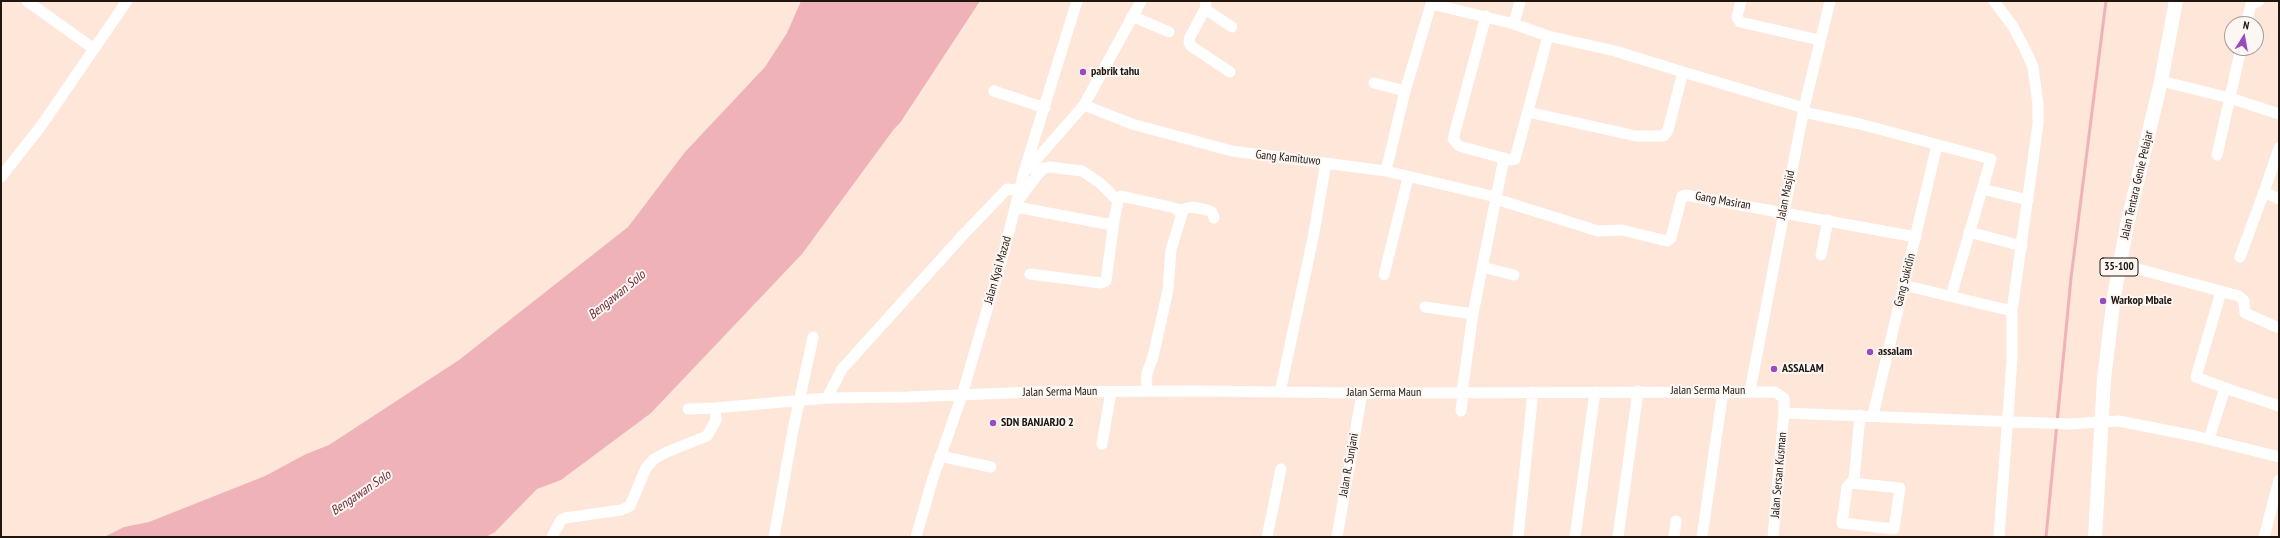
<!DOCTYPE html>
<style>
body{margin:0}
#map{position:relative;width:2280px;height:538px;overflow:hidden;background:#fee6d9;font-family:"PT Sans Narrow",sans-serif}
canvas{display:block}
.frame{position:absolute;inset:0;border:2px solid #201610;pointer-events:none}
.north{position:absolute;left:2224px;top:16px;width:40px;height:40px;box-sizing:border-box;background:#fdf7f4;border:1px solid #a59d99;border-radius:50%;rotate:11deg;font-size:11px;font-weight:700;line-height:16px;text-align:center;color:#201610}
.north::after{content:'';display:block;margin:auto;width:14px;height:18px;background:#994cbd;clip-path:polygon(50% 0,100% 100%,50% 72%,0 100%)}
</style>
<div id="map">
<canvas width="2280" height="538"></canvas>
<div class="frame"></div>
<div class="north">N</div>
</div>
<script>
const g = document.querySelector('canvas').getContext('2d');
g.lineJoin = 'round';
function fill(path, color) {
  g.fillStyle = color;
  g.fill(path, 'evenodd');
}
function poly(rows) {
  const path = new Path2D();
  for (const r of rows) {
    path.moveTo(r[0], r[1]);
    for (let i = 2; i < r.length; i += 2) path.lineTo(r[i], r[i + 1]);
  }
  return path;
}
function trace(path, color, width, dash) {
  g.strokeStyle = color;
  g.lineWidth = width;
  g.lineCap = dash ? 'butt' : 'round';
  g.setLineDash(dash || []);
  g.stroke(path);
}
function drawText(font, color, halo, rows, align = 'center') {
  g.font = font + ' "PT Sans Narrow",sans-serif';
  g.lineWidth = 4;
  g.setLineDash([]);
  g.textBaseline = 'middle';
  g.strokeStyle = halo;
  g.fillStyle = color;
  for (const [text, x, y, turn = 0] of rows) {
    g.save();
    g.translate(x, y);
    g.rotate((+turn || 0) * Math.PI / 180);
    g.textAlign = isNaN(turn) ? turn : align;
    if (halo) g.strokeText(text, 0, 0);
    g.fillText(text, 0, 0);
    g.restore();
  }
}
fill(poly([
 [801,1,980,1,900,123,894,129,802,254,651,413,561,480,537,489,495,532,486,537,104,537,124,527,149,522,265,476,306,454,329,445,459,360,628,227,685,152,765,67,787,33]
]), '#f0b2b9');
trace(poly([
 [2046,537,2071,278,2106,1]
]), '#f0b2b9', 3);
trace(poly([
 [27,1,94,49],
 [1741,1,1737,17,1740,22,1819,40],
 [1994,1,2012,25,2025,49,2033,67,2038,105,2038,124,2012,311,2012,360,1999,537],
 [1206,2,1205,9,1232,27],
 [1432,4,1514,24,1548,36,1615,51,1683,72],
 [1205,9,1190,37,1189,43,1191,46,1230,72],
 [1132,16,1169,32],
 [1486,16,1453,139,1459,146,1510,160,1515,159,1548,36],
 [1514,24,1520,1],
 [2246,24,2251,4,2259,1],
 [2161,81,2230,98,2279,114],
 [1374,83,1405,91],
 [994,91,1045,108],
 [1084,105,1132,124,1232,151,1386,171,1496,197],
 [1528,112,1636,136,1664,136,1668,130,1683,72,1804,108],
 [1803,112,1860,124,1991,159,1951,296],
 [2279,148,2264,192,2279,199],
 [2217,155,2241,48],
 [1028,169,1084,105,1141,1],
 [1386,171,1405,91,1432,1],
 [1,177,41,126,127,1],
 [1982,189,2028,200],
 [1020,198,1038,174,1044,168,1050,167,1082,171,1100,183,1118,201],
 [1496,199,1598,231,1622,230,1667,241,1671,238,1682,196,1685,195,1916,237],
 [1016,207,1107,224,1114,221,1118,201,1121,196,1175,208,1182,214,1171,250,1168,290,1153,357,1147,373,1146,391],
 [1179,210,1192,207,1207,210,1212,212,1214,218],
 [1969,232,2022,246],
 [1821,255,1828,220],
 [2240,257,2264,192],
 [2119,264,2239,296,2244,301,2245,313,2279,328],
 [1482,267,1514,275],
 [1030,274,1101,283,1106,281,1114,221],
 [1384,275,1408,178],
 [1903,285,2012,311],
 [2221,292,2196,377,2225,388],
 [1425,307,1473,314],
 [1750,391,1804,108,1830,1],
 [1280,392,1313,238,1326,163],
 [1462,392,1473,314,1504,158],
 [827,398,842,369,963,235,1007,189,1017,190,1019,194],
 [688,409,715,408],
 [1461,411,1463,392],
 [1784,413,2069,424,2119,421,2195,436,2279,457],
 [1873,415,1937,145],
 [2209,439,2225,388,2279,406],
 [1102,444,1111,392],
 [940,456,991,467],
 [1851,483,1900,488,1894,529,1842,523,1847,487,1854,480,1860,415],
 [552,537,561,520,565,518,621,510,630,506,646,468,654,459,667,452,707,436,716,420,715,408,827,398,908,397,1033,392,1198,391,1362,393,1775,392,1784,398,1784,413,1773,537],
 [774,537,793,430,813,337],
 [916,537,933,478,962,395,1004,252,1024,172,1077,1],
 [1267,537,1281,469],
 [1337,537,1362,393],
 [1518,537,1533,392],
 [1575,537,1595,392],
 [1618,537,1638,391],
 [1674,537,1676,521],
 [1702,537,1723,391],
 [2264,537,2279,480]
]), '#fff', 11);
trace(poly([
 [2095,537,2104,379,2114,297,2127,225,2161,81,2176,1]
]), '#fff', 14);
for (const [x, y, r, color] of [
 [1083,72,4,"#994cbd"],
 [2103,301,4,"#994cbd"],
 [1870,352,4,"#994cbd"],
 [1774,369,4,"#994cbd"],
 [993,423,4,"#994cbd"]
]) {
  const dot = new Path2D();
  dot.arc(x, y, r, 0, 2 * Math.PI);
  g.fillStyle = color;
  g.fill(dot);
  trace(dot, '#fdf7f4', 1.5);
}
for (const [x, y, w] of [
 [2119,267,38]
]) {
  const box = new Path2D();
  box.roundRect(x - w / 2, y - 9, w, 18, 3);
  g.fillStyle = '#fdf7f4';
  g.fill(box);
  trace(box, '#201610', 1);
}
drawText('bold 11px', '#201610', null, [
 ["35-100",2119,267]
]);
drawText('bold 12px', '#201610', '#fdf7f4', [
 ["pabrik tahu",1091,72],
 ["Warkop Mbale",2111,301],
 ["assalam",1878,352],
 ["ASSALAM",1782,369],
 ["SDN BANJARJO 2",1001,423]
], 'left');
drawText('12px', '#201610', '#fdf7f4', [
 ["Gang Kamituwo",1288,158,6],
 ["Jalan Tentara Genie Pelajar",2137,185,-77],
 ["Jalan Masjid",1786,195,-79],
 ["Gang Masiran",1723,201,10],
 ["Jalan Kyai Mazad",998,270,-74],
 ["Gang Sukidin",1905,280,-76],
 ["Jalan Serma Maun",1708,391],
 ["Jalan Serma Maun",1060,392,-1],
 ["Jalan Serma Maun",1384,393],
 ["Jalan R. Sunjani",1349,465,-80],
 ["Jalan Sersan Kusman",1779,475,-85]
]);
drawText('italic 13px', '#712937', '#fdf7f4', [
 ["Bengawan Solo",617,295,-39],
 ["Bengawan Solo",361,493,-34]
]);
</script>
